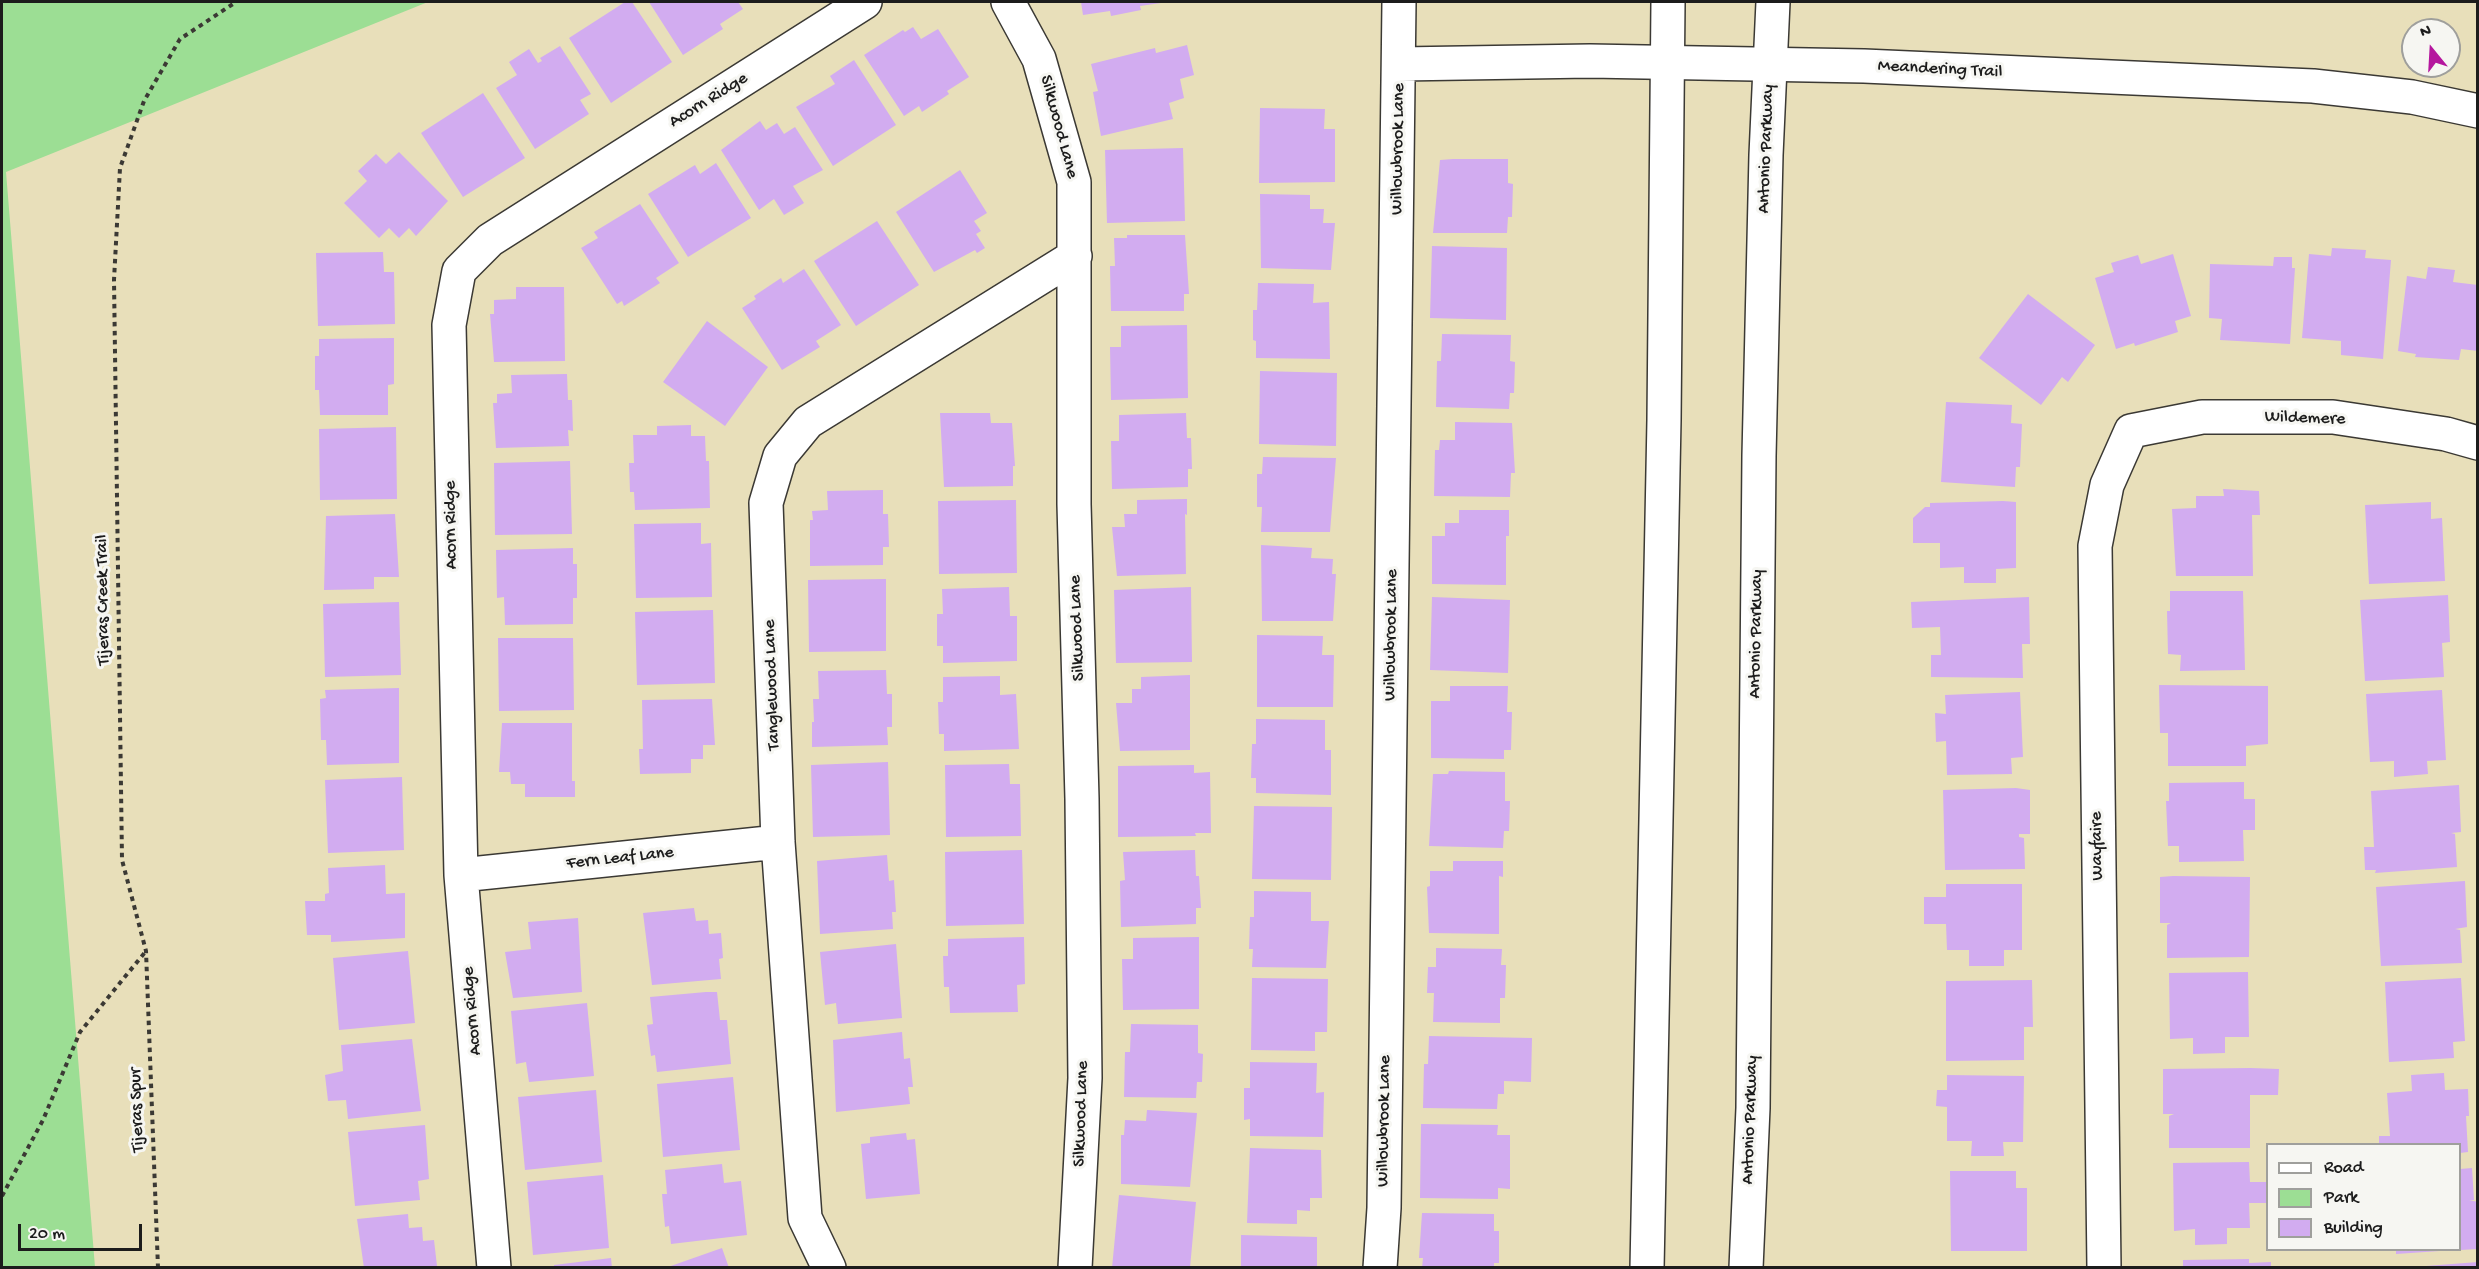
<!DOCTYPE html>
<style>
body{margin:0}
#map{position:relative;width:2479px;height:1269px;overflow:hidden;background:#e8dfba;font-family:"Gochi Hand",sans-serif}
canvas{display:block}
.frame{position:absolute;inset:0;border:3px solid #1c1c1c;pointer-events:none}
.legend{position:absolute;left:2266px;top:1143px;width:195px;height:108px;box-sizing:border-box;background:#f6f6f2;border:2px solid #9f9f9c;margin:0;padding:8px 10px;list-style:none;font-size:18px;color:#1c1c1c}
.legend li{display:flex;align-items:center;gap:12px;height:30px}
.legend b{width:30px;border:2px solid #9f9f9c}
.north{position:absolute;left:2401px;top:18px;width:60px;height:60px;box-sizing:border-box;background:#f6f6f2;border:2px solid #9f9f9c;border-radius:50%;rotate:342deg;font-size:16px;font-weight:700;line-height:24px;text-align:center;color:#1c1c1c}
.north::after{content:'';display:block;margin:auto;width:21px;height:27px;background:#b5179e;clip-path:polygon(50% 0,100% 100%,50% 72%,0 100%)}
.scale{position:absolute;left:18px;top:1224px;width:124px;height:27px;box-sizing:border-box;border:3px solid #1c1c1c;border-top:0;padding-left:8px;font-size:18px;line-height:21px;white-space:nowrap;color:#1c1c1c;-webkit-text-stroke:4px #f6f6f2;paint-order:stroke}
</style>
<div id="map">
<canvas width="2479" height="1269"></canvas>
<div class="frame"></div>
<ul class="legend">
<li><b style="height:8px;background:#fff"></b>Road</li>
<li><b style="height:16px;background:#9cde94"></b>Park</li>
<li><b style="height:16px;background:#d2acf0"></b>Building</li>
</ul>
<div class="north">N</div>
<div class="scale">20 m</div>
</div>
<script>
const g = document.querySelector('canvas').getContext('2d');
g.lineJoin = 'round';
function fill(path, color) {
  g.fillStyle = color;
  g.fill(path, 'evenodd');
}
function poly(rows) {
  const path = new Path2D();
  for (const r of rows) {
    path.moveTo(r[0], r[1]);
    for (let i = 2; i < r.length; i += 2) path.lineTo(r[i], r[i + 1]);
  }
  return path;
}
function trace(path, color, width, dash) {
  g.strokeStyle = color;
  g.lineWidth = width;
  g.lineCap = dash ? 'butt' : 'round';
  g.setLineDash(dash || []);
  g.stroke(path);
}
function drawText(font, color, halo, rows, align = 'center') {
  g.font = font + ' "Gochi Hand",sans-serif';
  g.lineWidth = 6;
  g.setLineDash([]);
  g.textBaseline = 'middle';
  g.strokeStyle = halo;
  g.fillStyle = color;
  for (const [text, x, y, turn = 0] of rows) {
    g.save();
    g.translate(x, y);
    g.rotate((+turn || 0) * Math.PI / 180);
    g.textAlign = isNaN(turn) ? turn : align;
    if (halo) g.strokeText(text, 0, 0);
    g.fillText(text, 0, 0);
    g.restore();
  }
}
fill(poly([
 [2,2,428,2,6,172,95,1267,2,1267]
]), '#9cde94');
fill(poly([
 [625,2,632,2,672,62,611,103,569,38],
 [649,2,738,2,743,9,720,24,723,29,683,55],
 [1081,2,1161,2,1161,3,1140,6,1141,10,1111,16,1110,11,1083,15],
 [913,27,921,39,938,29,969,77,947,91,949,94,922,112,919,106,904,116,864,55,903,30,905,32],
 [1187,45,1194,75,1180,79,1184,98,1169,103,1173,119,1101,136,1093,92,1098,91,1091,64,1155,48,1156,53],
 [560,46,591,94,580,100,589,114,535,149,496,88,517,75,509,62,529,49,538,63,542,61,540,58],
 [854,60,896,125,833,166,796,107,835,84,830,76],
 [483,93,525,158,463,197,421,133],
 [1260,108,1325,109,1324,129,1335,129,1335,182,1259,183],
 [760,121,766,130,777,123,784,134,795,127,823,170,793,186,804,203,784,215,774,199,759,210,721,150],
 [1183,148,1185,221,1107,223,1105,150],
 [399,152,448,201,416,236,409,228,399,238,389,228,379,238,344,203,367,181,358,171,376,154,386,164],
 [1453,159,1508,159,1508,183,1513,184,1512,217,1508,217,1507,233,1433,233,1440,160],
 [716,163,751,218,688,257,648,194,695,165,700,174],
 [960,170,987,213,974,221,981,231,976,234,985,248,977,253,975,250,934,272,896,212],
 [1260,194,1310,195,1310,209,1324,209,1323,223,1335,223,1331,270,1261,268],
 [640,204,679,263,656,278,660,283,624,306,622,301,617,304,581,248,598,238,594,232],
 [877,221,919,285,856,326,814,261],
 [1127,235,1185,235,1189,294,1184,294,1184,311,1111,311,1110,266,1115,266,1114,238,1127,238],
 [1432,246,1507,248,1506,320,1430,318],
 [2332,248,2366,250,2365,258,2391,260,2383,359,2341,355,2341,341,2302,338,2309,254,2331,256],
 [383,252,384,272,394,272,395,324,318,326,316,253],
 [2173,254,2191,316,2175,321,2178,332,2135,346,2134,343,2116,349,2095,278,2114,272,2111,263,2138,255,2141,264],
 [2274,257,2292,257,2292,268,2295,268,2290,344,2220,340,2222,319,2209,318,2210,264,2273,266],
 [2428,267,2455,270,2453,282,2478,285,2478,351,2461,349,2459,360,2415,357,2416,354,2398,351,2407,276,2426,279],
 [804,269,841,325,816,341,820,347,782,370,742,308,756,299,754,296,781,278,783,283],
 [1258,283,1314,284,1313,303,1329,302,1330,359,1256,358,1256,341,1253,340,1253,310,1257,310],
 [516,287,564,287,565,361,494,362,490,314,494,314,494,300,516,299],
 [2028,294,2095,345,2068,382,2062,377,2041,405,1979,358],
 [707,321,768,367,725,426,663,382],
 [1187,325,1188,398,1111,400,1110,347,1121,347,1121,326],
 [1442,334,1511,335,1510,361,1515,362,1514,393,1510,393,1509,409,1436,407,1437,361,1441,361],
 [394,338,394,384,388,385,388,415,320,415,319,390,315,390,315,356,319,356,319,339],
 [1260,371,1337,373,1336,446,1259,444],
 [567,374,568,400,572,400,573,431,568,430,569,446,496,448,493,403,497,403,497,394,512,393,511,375],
 [1946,402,2012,405,2011,423,2022,424,2020,467,2016,467,2015,487,1941,482],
 [940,413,990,413,991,423,1012,423,1015,466,1013,466,1013,486,944,487],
 [1186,413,1187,438,1191,438,1192,469,1188,469,1188,487,1112,489,1111,441,1119,441,1119,415],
 [1455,422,1512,423,1515,473,1511,473,1510,497,1434,496,1435,450,1439,450,1440,440,1455,440],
 [691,425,691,436,705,436,706,461,709,461,710,508,635,510,634,492,630,492,629,463,634,463,633,435,657,435,657,426],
 [396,427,397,499,320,500,319,429],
 [1263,457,1336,458,1330,532,1261,532,1262,507,1257,507,1257,474,1262,474],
 [570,461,572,534,495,535,494,463],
 [2223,489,2259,491,2260,515,2252,515,2253,576,2176,576,2172,509,2196,508,2196,496,2224,496],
 [883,490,883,514,888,514,889,547,883,547,883,565,810,566,810,520,813,520,812,511,828,510,827,491],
 [1187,499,1187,515,1185,514,1186,574,1117,576,1112,527,1125,527,1124,514,1137,514,1137,500],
 [1016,500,1017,573,939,574,938,501],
 [2003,501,2016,502,2016,568,1996,569,1996,583,1964,583,1964,567,1940,568,1940,543,1913,543,1913,518,1925,507,1930,507,1930,503],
 [2431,502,2431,519,2442,518,2445,581,2369,584,2365,505],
 [1459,510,1509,510,1509,536,1506,536,1506,585,1432,584,1432,536,1445,536,1445,523,1459,523],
 [395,514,399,577,374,577,374,589,324,590,326,516],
 [701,523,701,544,711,543,712,597,636,598,634,524],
 [1261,545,1312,548,1311,558,1333,559,1332,574,1336,574,1333,621,1262,621],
 [573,548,573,564,577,564,577,598,573,598,573,624,505,625,504,597,497,598,496,550],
 [886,579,886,651,809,652,808,580],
 [1009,587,1010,616,1017,616,1017,661,943,663,943,646,937,646,937,614,943,614,942,589],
 [1191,587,1192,662,1116,663,1114,590],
 [2170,591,2243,591,2245,670,2180,671,2181,655,2168,654,2167,611,2170,611],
 [2448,595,2450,642,2442,643,2444,677,2365,681,2360,600],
 [1432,597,1510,600,1508,673,1430,670],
 [2029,597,2030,644,2022,644,2023,678,1931,677,1931,655,1941,655,1940,627,1912,628,1911,602],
 [399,602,401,675,325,677,323,604],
 [713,610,715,683,637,685,635,612],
 [1257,635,1323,636,1322,655,1334,655,1333,707,1257,707],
 [498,638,573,638,574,710,499,711],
 [886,670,887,694,892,694,892,727,887,727,888,745,812,747,812,722,814,722,813,699,819,699,818,671],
 [1190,675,1190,750,1120,751,1116,703,1132,703,1132,689,1141,689,1141,677],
 [1000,676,1000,695,1016,694,1019,749,944,751,944,734,939,734,938,702,943,702,943,677],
 [2159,685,2268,686,2268,744,2246,746,2246,766,2168,766,2168,733,2160,733],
 [1450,686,1508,686,1507,712,1512,712,1511,750,1504,750,1504,759,1431,758,1431,701,1450,701],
 [399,688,399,763,327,765,326,740,321,740,320,699,326,698,325,690],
 [2442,690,2446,760,2427,761,2428,774,2394,777,2394,761,2370,762,2366,694],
 [2020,692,2023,757,2011,758,2012,774,1947,775,1946,741,1936,742,1935,713,1946,714,1945,695],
 [712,699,715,745,703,745,703,759,691,759,691,773,640,774,639,749,643,749,642,700],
 [1256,719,1325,720,1325,750,1331,750,1331,795,1256,793,1256,778,1251,778,1252,744,1256,744],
 [502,723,572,723,572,781,575,781,575,797,525,797,525,784,511,784,510,772,499,772],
 [888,762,890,835,813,837,811,765],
 [1009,764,1010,784,1020,784,1021,836,946,837,945,765],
 [1194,765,1194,773,1210,772,1211,833,1195,833,1196,836,1118,837,1118,766],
 [1449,771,1505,772,1505,801,1510,801,1509,831,1504,831,1503,848,1429,846,1433,774,1448,774],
 [402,777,404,850,328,853,325,780],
 [2244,782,2244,799,2255,799,2255,830,2243,830,2244,861,2179,862,2179,846,2168,846,2166,801,2169,801,2169,783],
 [2459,785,2461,832,2451,833,2455,834,2457,867,2375,873,2376,870,2365,870,2364,847,2374,847,2371,791],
 [2016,788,2030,790,2030,834,2019,834,2019,837,2024,838,2025,869,1945,870,1943,790],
 [1254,806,1332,807,1331,880,1252,879],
 [1022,850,1024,924,946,926,945,852],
 [1195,850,1196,876,1199,876,1201,908,1196,908,1196,924,1121,927,1120,881,1125,880,1123,852],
 [887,855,889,881,894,880,896,912,892,912,893,929,820,934,817,861],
 [1453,861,1503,861,1503,877,1499,876,1499,934,1429,933,1427,887,1430,886,1430,871,1453,871],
 [385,865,386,894,405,893,405,938,331,942,331,935,307,935,305,901,325,901,325,894,329,893,328,868],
 [2173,876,2250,877,2249,957,2167,958,2167,925,2171,923,2160,923,2160,877],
 [2465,881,2467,927,2455,929,2460,930,2462,963,2381,966,2376,887],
 [1946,884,2022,884,2022,950,2004,950,2004,966,1969,966,1969,950,1947,950,1946,924,1924,924,1924,897,1946,897],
 [1254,891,1311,892,1311,921,1329,921,1326,968,1252,967,1253,949,1249,949,1250,917,1254,917],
 [694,908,696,921,708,920,709,934,721,933,723,958,719,959,721,979,652,985,643,913],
 [578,918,582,992,513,998,505,952,531,949,528,922],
 [1024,937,1025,984,1017,985,1018,1012,950,1013,949,987,944,987,943,956,948,956,948,939],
 [1199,937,1199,1009,1123,1010,1122,959,1133,959,1133,938],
 [896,944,902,1018,838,1024,836,1003,825,1005,820,952],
 [1436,948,1502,949,1501,965,1506,965,1505,998,1500,998,1500,1023,1433,1022,1434,993,1427,993,1428,967,1436,967],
 [408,951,415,1023,339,1030,333,958],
 [2248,972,2249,1037,2225,1037,2225,1053,2193,1054,2193,1038,2170,1039,2169,973],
 [1252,978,1328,979,1327,1032,1315,1032,1315,1051,1251,1050],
 [2461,978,2465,1041,2453,1042,2454,1058,2389,1062,2385,982],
 [2032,980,2033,1027,2024,1027,2024,1060,1946,1061,1946,981],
 [706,992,717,992,720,1020,727,1020,731,1064,657,1072,655,1055,651,1056,647,1025,653,1024,650,997],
 [587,1003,594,1076,529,1082,526,1062,516,1064,511,1011],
 [1131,1024,1198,1025,1198,1053,1203,1054,1202,1082,1197,1082,1196,1098,1124,1097,1125,1052,1130,1052],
 [902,1032,904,1059,910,1058,913,1087,908,1087,910,1104,836,1112,833,1040],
 [1429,1036,1532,1038,1531,1082,1504,1081,1504,1094,1498,1094,1497,1109,1423,1108,1424,1064,1428,1064],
 [412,1039,421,1111,348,1119,346,1100,328,1101,325,1075,343,1071,341,1045],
 [1250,1062,1317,1063,1316,1093,1324,1092,1323,1137,1250,1136,1250,1119,1244,1120,1244,1088,1250,1088],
 [2251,1068,2279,1069,2278,1095,2250,1095,2250,1148,2169,1148,2169,1116,2174,1114,2163,1114,2163,1069],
 [2444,1073,2445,1090,2468,1089,2469,1116,2466,1116,2468,1152,2460,1153,2460,1144,2379,1144,2379,1136,2390,1136,2387,1093,2412,1091,2411,1075],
 [1947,1075,2024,1076,2023,1142,2003,1142,2004,1156,1971,1156,1972,1141,1947,1141,1947,1107,1936,1106,1937,1090,1947,1090],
 [733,1077,740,1150,663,1157,657,1084],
 [596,1090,602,1162,525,1170,518,1097],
 [1147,1110,1197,1113,1190,1187,1121,1184,1121,1135,1124,1135,1125,1120,1146,1121],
 [1421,1124,1498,1125,1497,1135,1510,1135,1510,1189,1498,1188,1498,1199,1420,1198],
 [425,1125,429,1179,418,1181,420,1200,355,1206,348,1132],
 [906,1133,907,1140,915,1139,920,1194,866,1199,861,1144,870,1143,870,1137],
 [1250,1148,1321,1150,1322,1198,1310,1198,1310,1211,1297,1210,1297,1224,1247,1223],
 [2249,1162,2250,1182,2268,1182,2268,1203,2249,1203,2250,1228,2227,1228,2227,1244,2195,1245,2195,1229,2174,1231,2173,1163],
 [722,1164,724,1183,741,1181,747,1235,671,1244,669,1226,665,1227,662,1194,667,1194,665,1170],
 [2472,1168,2474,1200,2469,1200,2478,1202,2478,1249,2460,1250,2460,1169],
 [1950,1171,2016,1171,2016,1188,2027,1188,2027,1251,1951,1251],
 [603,1175,609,1248,533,1255,527,1182],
 [1119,1195,1196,1202,1190,1268,1112,1268],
 [1422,1213,1494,1214,1494,1231,1499,1231,1499,1263,1494,1263,1494,1268,1422,1268,1423,1258,1419,1258],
 [408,1214,409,1228,422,1227,423,1241,434,1240,437,1266,364,1268,357,1219],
 [1241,1235,1317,1237,1317,1268,1241,1268],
 [722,1248,729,1268,668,1268,668,1267],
 [2396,1250,2440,1250,2440,1251,2396,1254],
 [611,1258,612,1268,554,1268,554,1265],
 [2249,1259,2249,1263,2271,1262,2271,1268,2183,1268,2183,1260],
 [2478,1262,2478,1268,2426,1268,2426,1266]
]), '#d2acf0');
const minor = poly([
 [1008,2,1039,59,1074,182,1074,504,1082,799,1085,1078,1075,1268],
 [1400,64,1590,61,1864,66,2313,86,2412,97,2478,111],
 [461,875,778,842],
 [494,1268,461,875,449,325,459,271,490,240,865,2],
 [829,1268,805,1218,778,842,766,503,780,456,808,422,1075,256],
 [1380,1268,1384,1208,1399,2],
 [2104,1268,2095,546,2107,485,2131,431,2202,417,2333,417,2446,434,2478,443]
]);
const major = poly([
 [1647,1268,1664,420,1668,2],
 [1746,1268,1753,1108,1759,456,1766,155,1773,2]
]);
trace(minor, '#3b3934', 36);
trace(major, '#3b3934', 36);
trace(poly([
 [2,1196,43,1120,80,1032,146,951],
 [158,1268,146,951,122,860,114,280,120,168,144,101,180,39,236,2]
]), '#3b3934', 4, [4.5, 4.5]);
trace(minor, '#fff', 33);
trace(major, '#fff', 33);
drawText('18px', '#1c1c1c', '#f6f6f2', [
 ["Meandering Trail",1940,70,3],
 ["Acorn Ridge",709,101,-32],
 ["Silkwood Lane",1058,127,75],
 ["Willowbrook Lane",1399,149,-89],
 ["Antonio Parkway",1767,149,-88],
 ["Wildemere",2305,419,2],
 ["Acorn Ridge",452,525,-91],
 ["Tijeras Creek Trail",104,600,-91],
 ["Silkwood Lane",1078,628,-92],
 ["Antonio Parkway",1757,634,-89],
 ["Willowbrook Lane",1392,635,-89],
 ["Tanglewood Lane",773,685,-92],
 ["Wayfaire",2098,846,-91],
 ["Fern Leaf Lane",620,859,-6],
 ["Acorn Ridge",473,1011,-95],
 ["Tijeras Spur",138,1110,-92],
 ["Silkwood Lane",1082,1114,-88],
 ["Antonio Parkway",1751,1120,-88],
 ["Willowbrook Lane",1385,1121,-89]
]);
</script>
